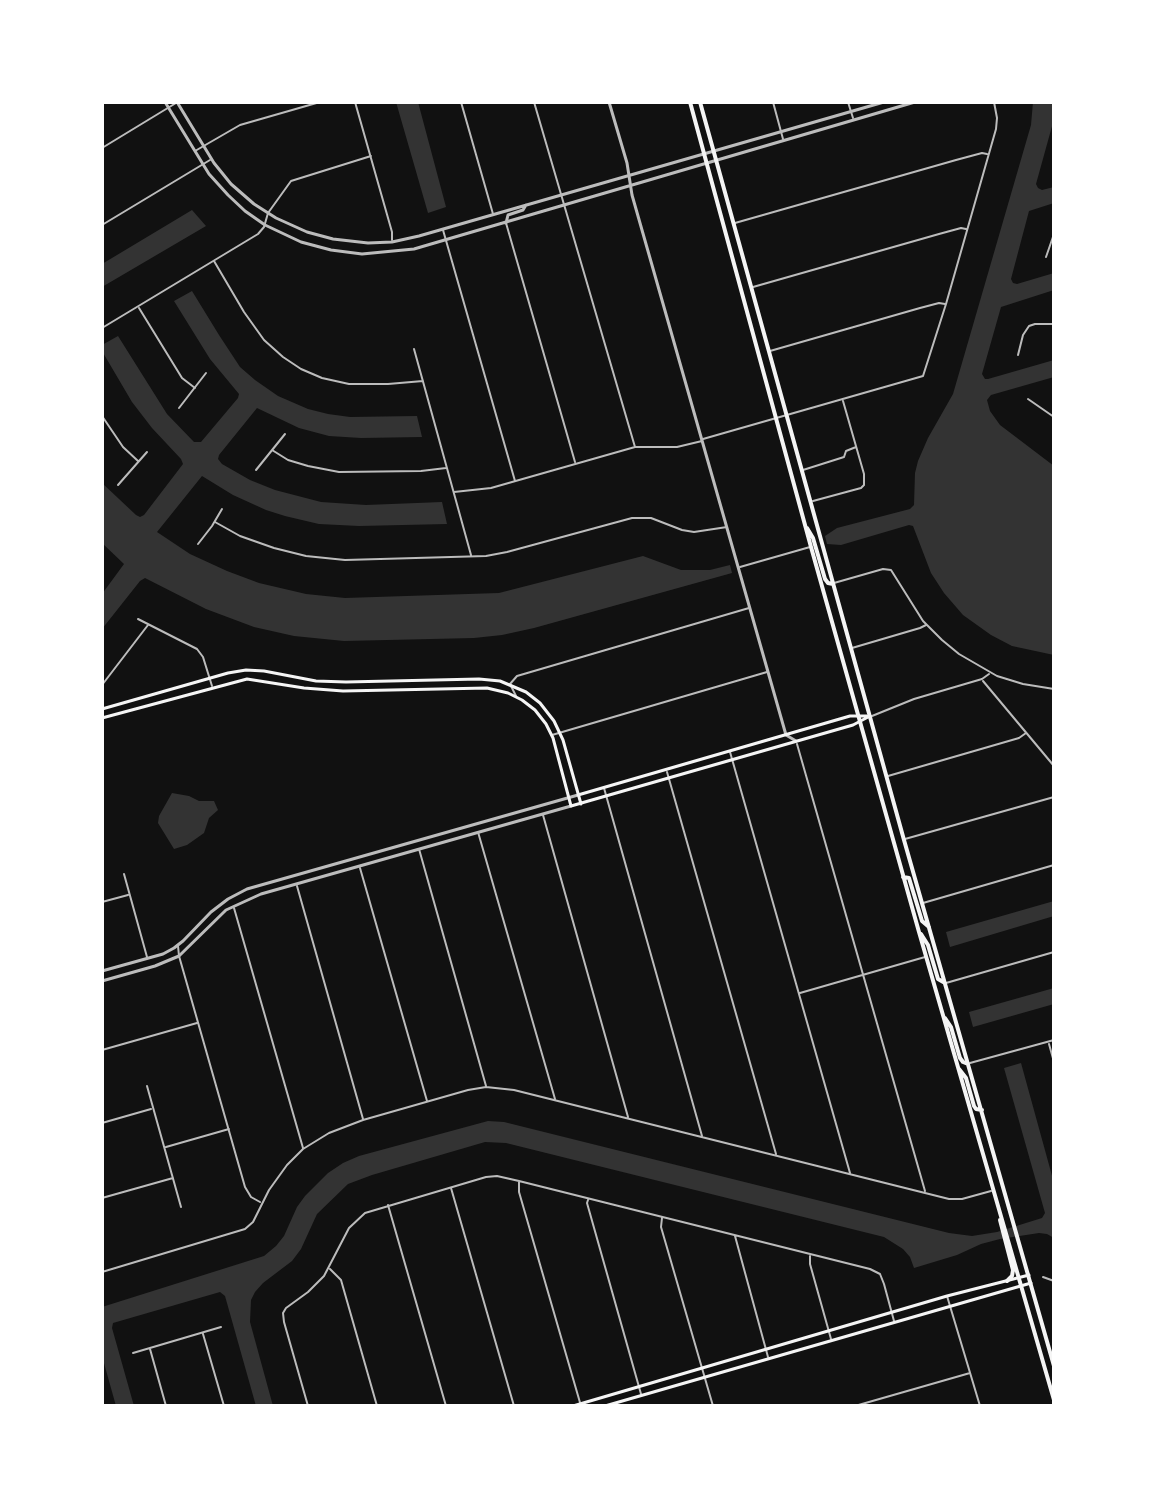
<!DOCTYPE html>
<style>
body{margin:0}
#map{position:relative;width:1156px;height:1508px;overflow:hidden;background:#111;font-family:Commissioner,sans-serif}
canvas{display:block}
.frame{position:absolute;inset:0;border:104px solid #fff;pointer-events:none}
</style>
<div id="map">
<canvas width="1156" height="1508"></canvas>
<div class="frame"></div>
</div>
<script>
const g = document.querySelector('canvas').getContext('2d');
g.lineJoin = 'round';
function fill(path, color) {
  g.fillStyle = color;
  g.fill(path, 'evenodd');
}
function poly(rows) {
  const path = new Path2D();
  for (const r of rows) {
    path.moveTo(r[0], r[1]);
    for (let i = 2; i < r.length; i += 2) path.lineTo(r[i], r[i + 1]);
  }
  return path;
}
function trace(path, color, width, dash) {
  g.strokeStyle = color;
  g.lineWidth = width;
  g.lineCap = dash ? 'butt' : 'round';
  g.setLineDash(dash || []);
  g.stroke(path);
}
fill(poly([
 [396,102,418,102,446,207,428,213],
 [1033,102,1054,102,1054,119,1036,184,1038,188,1042,190,1054,187,1054,203,1029,211,1011,279,1013,283,1017,284,1054,273,1054,290,1001,307,982,374,985,379,988,379,1054,360,1054,377,991,395,987,400,990,411,1000,425,1054,466,1054,655,1012,646,991,635,963,615,944,593,931,573,913,526,909,525,841,545,827,544,825,536,837,528,910,509,914,505,915,473,918,461,928,438,953,394,1031,125],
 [192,210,206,226,102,287,102,264],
 [192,291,219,335,240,367,255,380,278,396,308,409,328,414,350,417,417,416,422,437,361,438,329,436,299,428,257,408,219,455,218,459,222,464,250,480,275,490,321,502,366,505,442,502,447,524,359,526,319,524,285,516,266,510,233,495,202,476,157,532,190,554,227,571,259,583,306,594,345,598,499,593,643,556,681,570,710,570,730,565,732,573,534,628,502,635,474,638,344,641,294,636,254,627,206,609,145,578,140,581,102,629,102,594,124,564,102,543,102,483,136,515,140,517,144,515,183,464,181,459,152,428,132,402,102,351,102,345,118,336,167,414,194,442,201,442,238,398,239,394,210,359,174,301],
 [172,793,189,796,199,801,214,801,218,810,209,818,204,833,187,845,174,849,158,823,159,816],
 [1054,901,1054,916,950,947,946,932],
 [1054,988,1054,1004,973,1027,969,1012],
 [1021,1063,1054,1183,1054,1238,1047,1234,1039,1233,1000,1239,981,1244,957,1255,914,1268,910,1257,903,1249,884,1237,506,1143,485,1142,372,1175,348,1184,317,1214,301,1249,292,1261,263,1283,255,1292,251,1300,250,1322,273,1406,256,1406,225,1296,220,1292,113,1323,112,1328,134,1406,116,1406,102,1356,102,1307,264,1256,276,1246,284,1236,297,1207,305,1196,328,1173,343,1163,359,1156,488,1121,504,1122,949,1233,972,1236,997,1232,1042,1218,1045,1213,1004,1068]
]), '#333');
trace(poly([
 [355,102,392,232,392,240],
 [461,102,493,214],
 [534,102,635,447],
 [773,102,783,139],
 [848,102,853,118],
 [102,148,176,103],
 [195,151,240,125,320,102],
 [506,223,575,462],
 [735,223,956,160,982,153,987,154],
 [102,225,210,160],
 [443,230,515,481],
 [1046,257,1054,234],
 [214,261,244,312,264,340,283,357,301,369,322,378,349,384,388,384,423,381],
 [753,287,939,234,961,228,966,229],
 [139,308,182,378,195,388],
 [102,328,258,234,264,227,268,213,291,181,371,156],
 [414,349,471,555],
 [770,351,920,308,939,303,945,304],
 [1018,355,1023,335,1029,326,1035,324,1054,324],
 [1028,399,1054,417],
 [179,408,206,373],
 [102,416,123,447,138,461],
 [703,439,923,376,946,304,996,129,997,118,994,102],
 [272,450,288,460,308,466,339,472,421,471,446,468],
 [256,470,285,434],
 [803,470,844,457,846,451,856,447],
 [118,485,147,452],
 [454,492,491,488,635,447,677,447,702,441],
 [813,501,861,488,864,485,864,474,843,401],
 [215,522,240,536,274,548,306,556,345,560,486,556,507,552,632,518,651,518,682,530,694,532,727,527],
 [198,544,212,526,222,509],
 [740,567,810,547],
 [834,583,883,569,891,570,923,621,942,640,959,654,997,676,1023,684,1054,689],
 [138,619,197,649,203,657,212,686],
 [852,648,920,628,926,625],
 [983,681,1054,766],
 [102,685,148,625],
 [516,696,510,684,517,676,749,608],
 [872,716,914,699,982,679,989,674],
 [552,735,767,672],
 [797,744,925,1191],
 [730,752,850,1173],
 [667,772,776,1154],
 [888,776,1019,738,1026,733],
 [604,788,702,1136],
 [543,815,628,1117],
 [478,832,555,1099],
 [905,839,1054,797],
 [419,849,486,1086],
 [360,868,427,1101],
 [124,874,147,957],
 [297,886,363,1119],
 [102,902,128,895],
 [923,903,1054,865],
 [234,908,303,1148],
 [178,946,179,956,245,1187,251,1197,260,1202],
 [946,983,1054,952],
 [800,993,925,957],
 [1049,1044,1054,1062],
 [102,1050,197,1023],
 [970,1063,1054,1040],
 [147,1086,181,1207],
 [102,1123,151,1109],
 [166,1147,229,1129],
 [519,1181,519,1192,581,1406],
 [451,1188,514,1406],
 [102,1198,173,1178],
 [588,1200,587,1203,641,1394],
 [388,1205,446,1406],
 [662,1218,661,1227,713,1406],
 [735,1236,768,1357],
 [810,1256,810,1264,831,1339],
 [330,1269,341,1280,377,1406],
 [102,1272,245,1229,253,1222,269,1190,287,1165,303,1149,329,1133,363,1120,468,1090,486,1087,514,1090,949,1199,962,1199,991,1191],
 [1043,1277,1054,1281],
 [947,1296,980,1406],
 [203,1334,224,1406],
 [150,1349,166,1406],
 [133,1353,221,1327],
 [308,1406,284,1322,283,1313,286,1308,308,1292,324,1276,349,1228,365,1213,486,1177,497,1176,519,1181,870,1269,880,1274,884,1284,894,1321],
 [855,1406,970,1373]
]), '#bcbcbc', 2);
trace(poly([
 [165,102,209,174,228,195,245,211,265,225,301,242,331,250,362,254,414,249,915,102],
 [177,102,214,163,231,184,254,204,276,218,307,232,333,239,368,243,392,242,419,236,884,102],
 [609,102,627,163,632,195,786,735,796,741],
 [506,223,508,215,523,210,526,205],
 [102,971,163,954,174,948,183,941,211,912,228,899,247,889,578,795],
 [102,981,155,966,179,956,226,910,261,894,571,806]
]), '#bcbcbc', 3);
trace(poly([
 [102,709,228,673,246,670,264,671,316,681,346,682,479,679,500,681,526,692,540,703,554,721,563,740,581,804],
 [102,718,247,679,304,688,343,691,487,688,508,693,522,700,535,710,546,724,553,738,571,806,853,725,870,716],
 [578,795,850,716,867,716],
 [573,1406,947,1296,1029,1275],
 [605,1406,1031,1283]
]), '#f5f5f5', 3);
trace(poly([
 [690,102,811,547,919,932,1054,1400],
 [700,102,904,840,1054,1366],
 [807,528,813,538,825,579,828,583,833,584],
 [903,877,909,878,922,921,929,927],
 [921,934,928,945,938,979,945,983],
 [945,1018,951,1027,960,1058,963,1062,968,1064],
 [959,1069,966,1078,974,1106,976,1109,982,1110],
 [1000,1220,1013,1270,1012,1276,1007,1281]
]), '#f5f5f5', 4);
</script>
